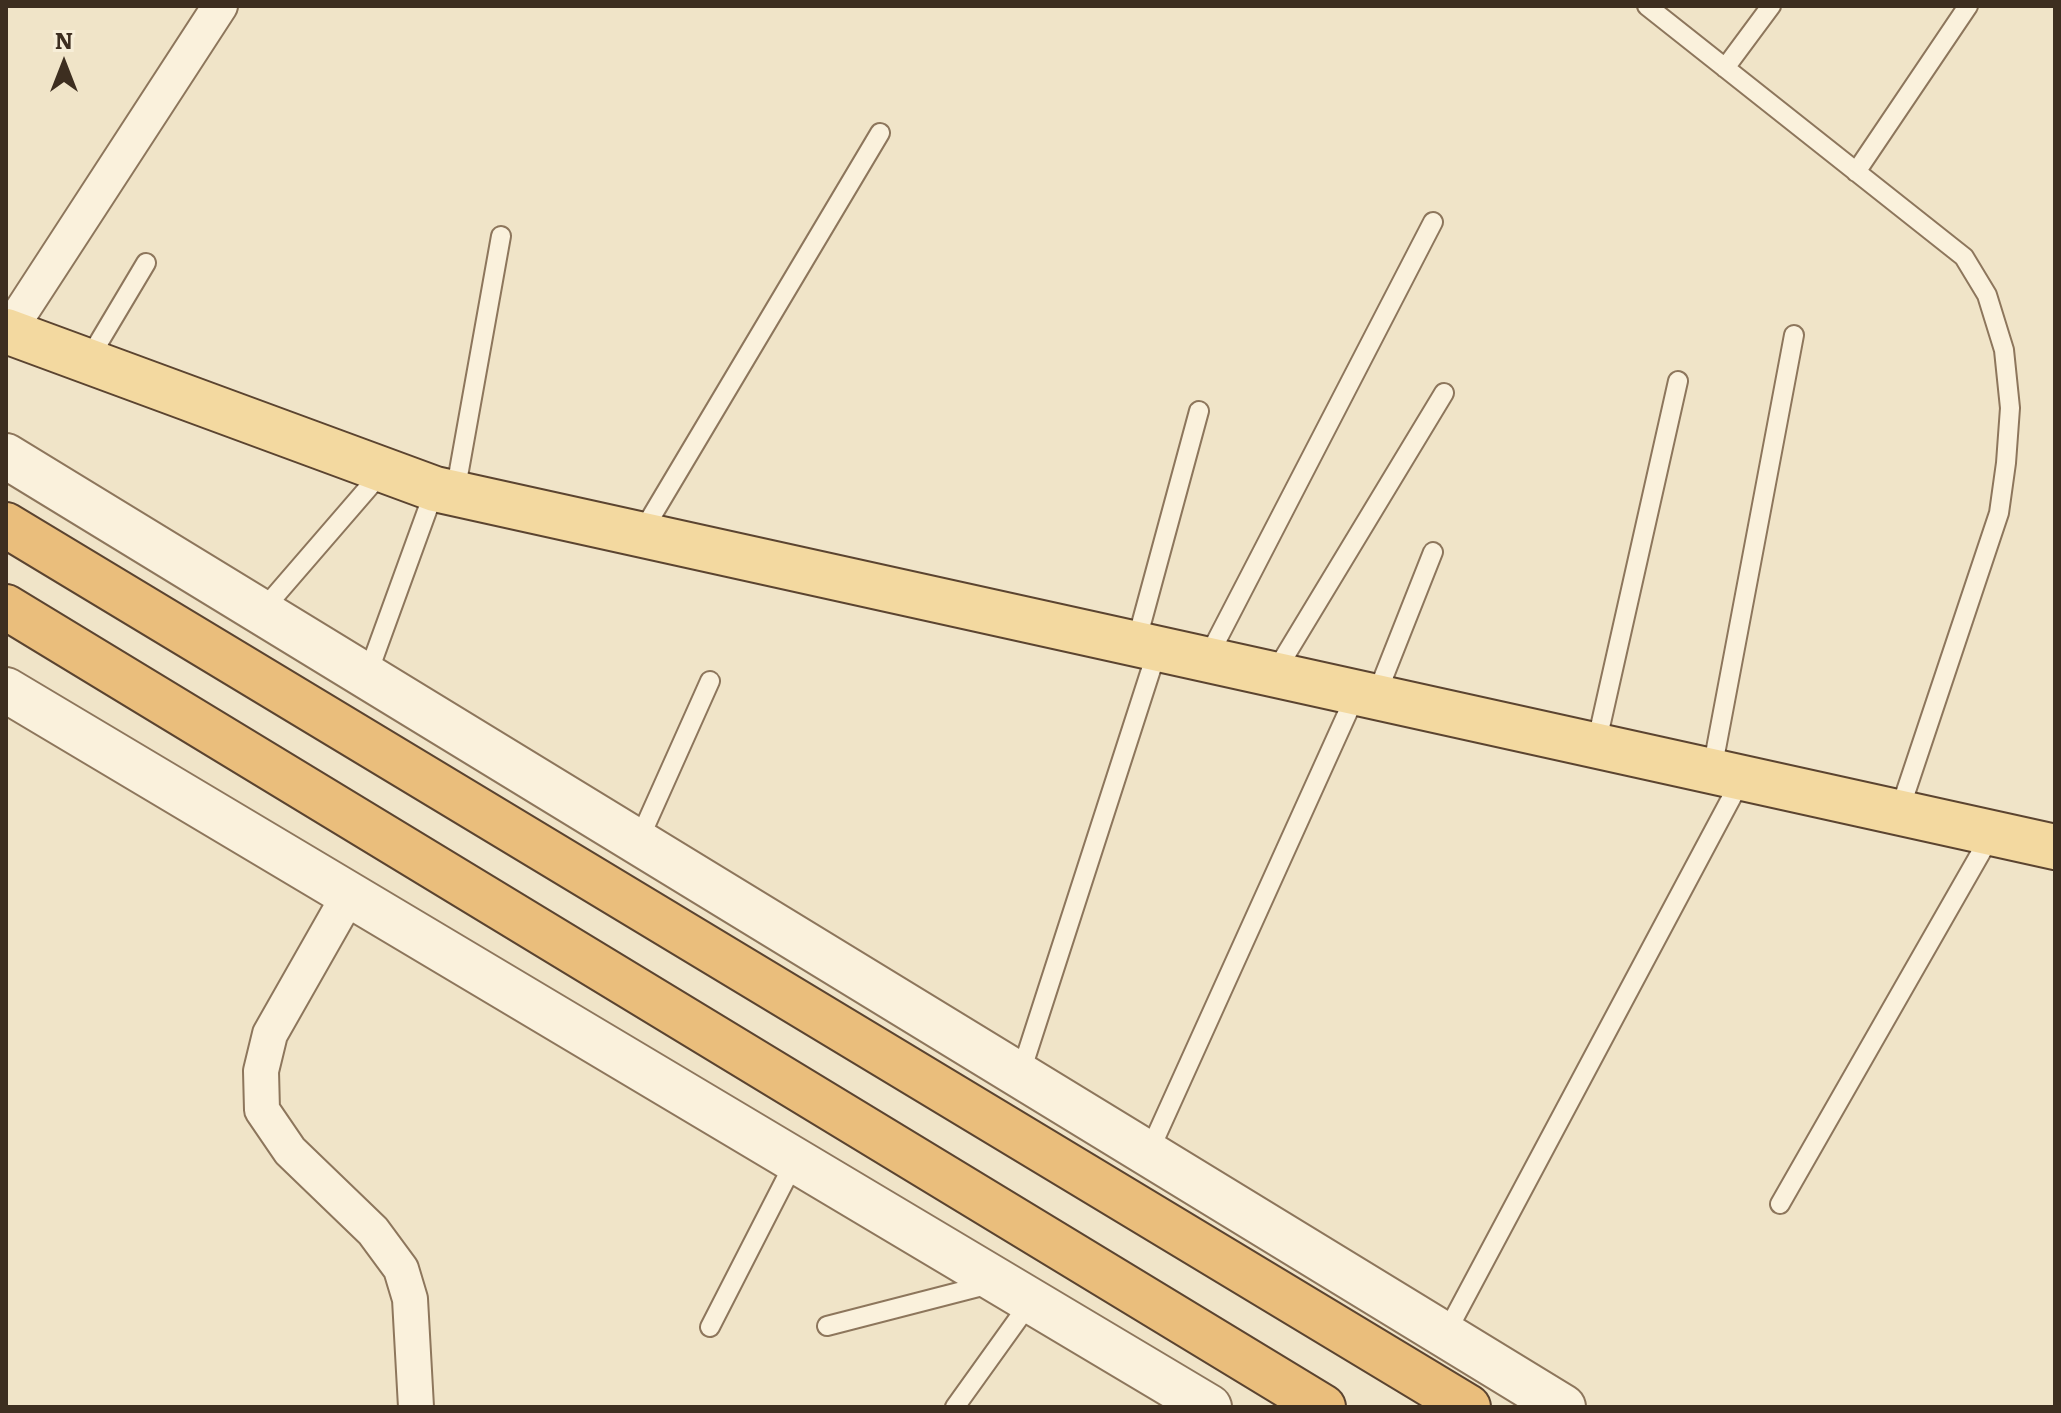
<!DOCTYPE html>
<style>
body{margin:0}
#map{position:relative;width:2061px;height:1413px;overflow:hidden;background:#f0e4c8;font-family:Literata,serif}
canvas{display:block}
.frame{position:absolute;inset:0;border:8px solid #3d2e20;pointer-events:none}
.north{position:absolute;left:24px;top:24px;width:80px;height:80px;-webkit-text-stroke:6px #f7eed8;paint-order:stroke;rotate:0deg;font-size:22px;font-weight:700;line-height:32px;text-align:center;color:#3d2e20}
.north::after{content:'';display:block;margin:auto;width:28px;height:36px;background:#3d2e20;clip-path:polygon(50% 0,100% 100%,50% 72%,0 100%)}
</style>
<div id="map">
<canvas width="2061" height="1413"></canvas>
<div class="frame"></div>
<div class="north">N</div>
</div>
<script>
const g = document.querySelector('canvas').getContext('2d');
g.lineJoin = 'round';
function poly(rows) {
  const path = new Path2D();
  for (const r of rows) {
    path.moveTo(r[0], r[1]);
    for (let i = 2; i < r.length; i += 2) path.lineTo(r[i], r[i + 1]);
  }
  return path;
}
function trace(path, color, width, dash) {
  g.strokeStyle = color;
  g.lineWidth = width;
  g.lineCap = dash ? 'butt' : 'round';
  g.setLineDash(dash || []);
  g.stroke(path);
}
const service = poly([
 [1647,6,1964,257,1987,295,2004,350,2010,408,2006,463,1999,513,1899,812],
 [1725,68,1771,6],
 [1856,172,1968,6],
 [87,362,146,263],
 [455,493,501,236],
 [641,534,880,133],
 [261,612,382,472],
 [1136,643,1199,411],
 [1207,659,1433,222],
 [1274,674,1444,393],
 [367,676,435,489],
 [1376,696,1433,552],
 [1596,745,1678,381],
 [1712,770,1794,335],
 [638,842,710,681],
 [1020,1075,1158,648],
 [1148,1154,1357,692],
 [1780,1204,1991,835],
 [827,1326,990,1284],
 [710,1327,795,1161],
 [1445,1335,1742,778],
 [955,1407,1031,1301]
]);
const minor = poly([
 [8,332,220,6],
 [349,895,270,1034,261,1071,262,1110,290,1151,373,1231,401,1269,410,1299,416,1407]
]);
const tertiary = poly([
 [6,456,1563,1407],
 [6,690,1209,1407]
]);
const primary = poly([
 [6,331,435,489,2055,847]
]);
const trunk = poly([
 [6,525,1468,1407],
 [6,607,1323,1407]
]);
trace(service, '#8d765c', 22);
trace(minor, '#8d765c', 38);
trace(tertiary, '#8d765c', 48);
trace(primary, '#5b4430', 48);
trace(trunk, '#5b4430', 48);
trace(service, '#faf1dc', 18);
trace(minor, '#faf1dc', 34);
trace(tertiary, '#faf1dc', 44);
trace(primary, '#f3d9a0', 44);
trace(trunk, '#eabe7c', 44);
</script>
